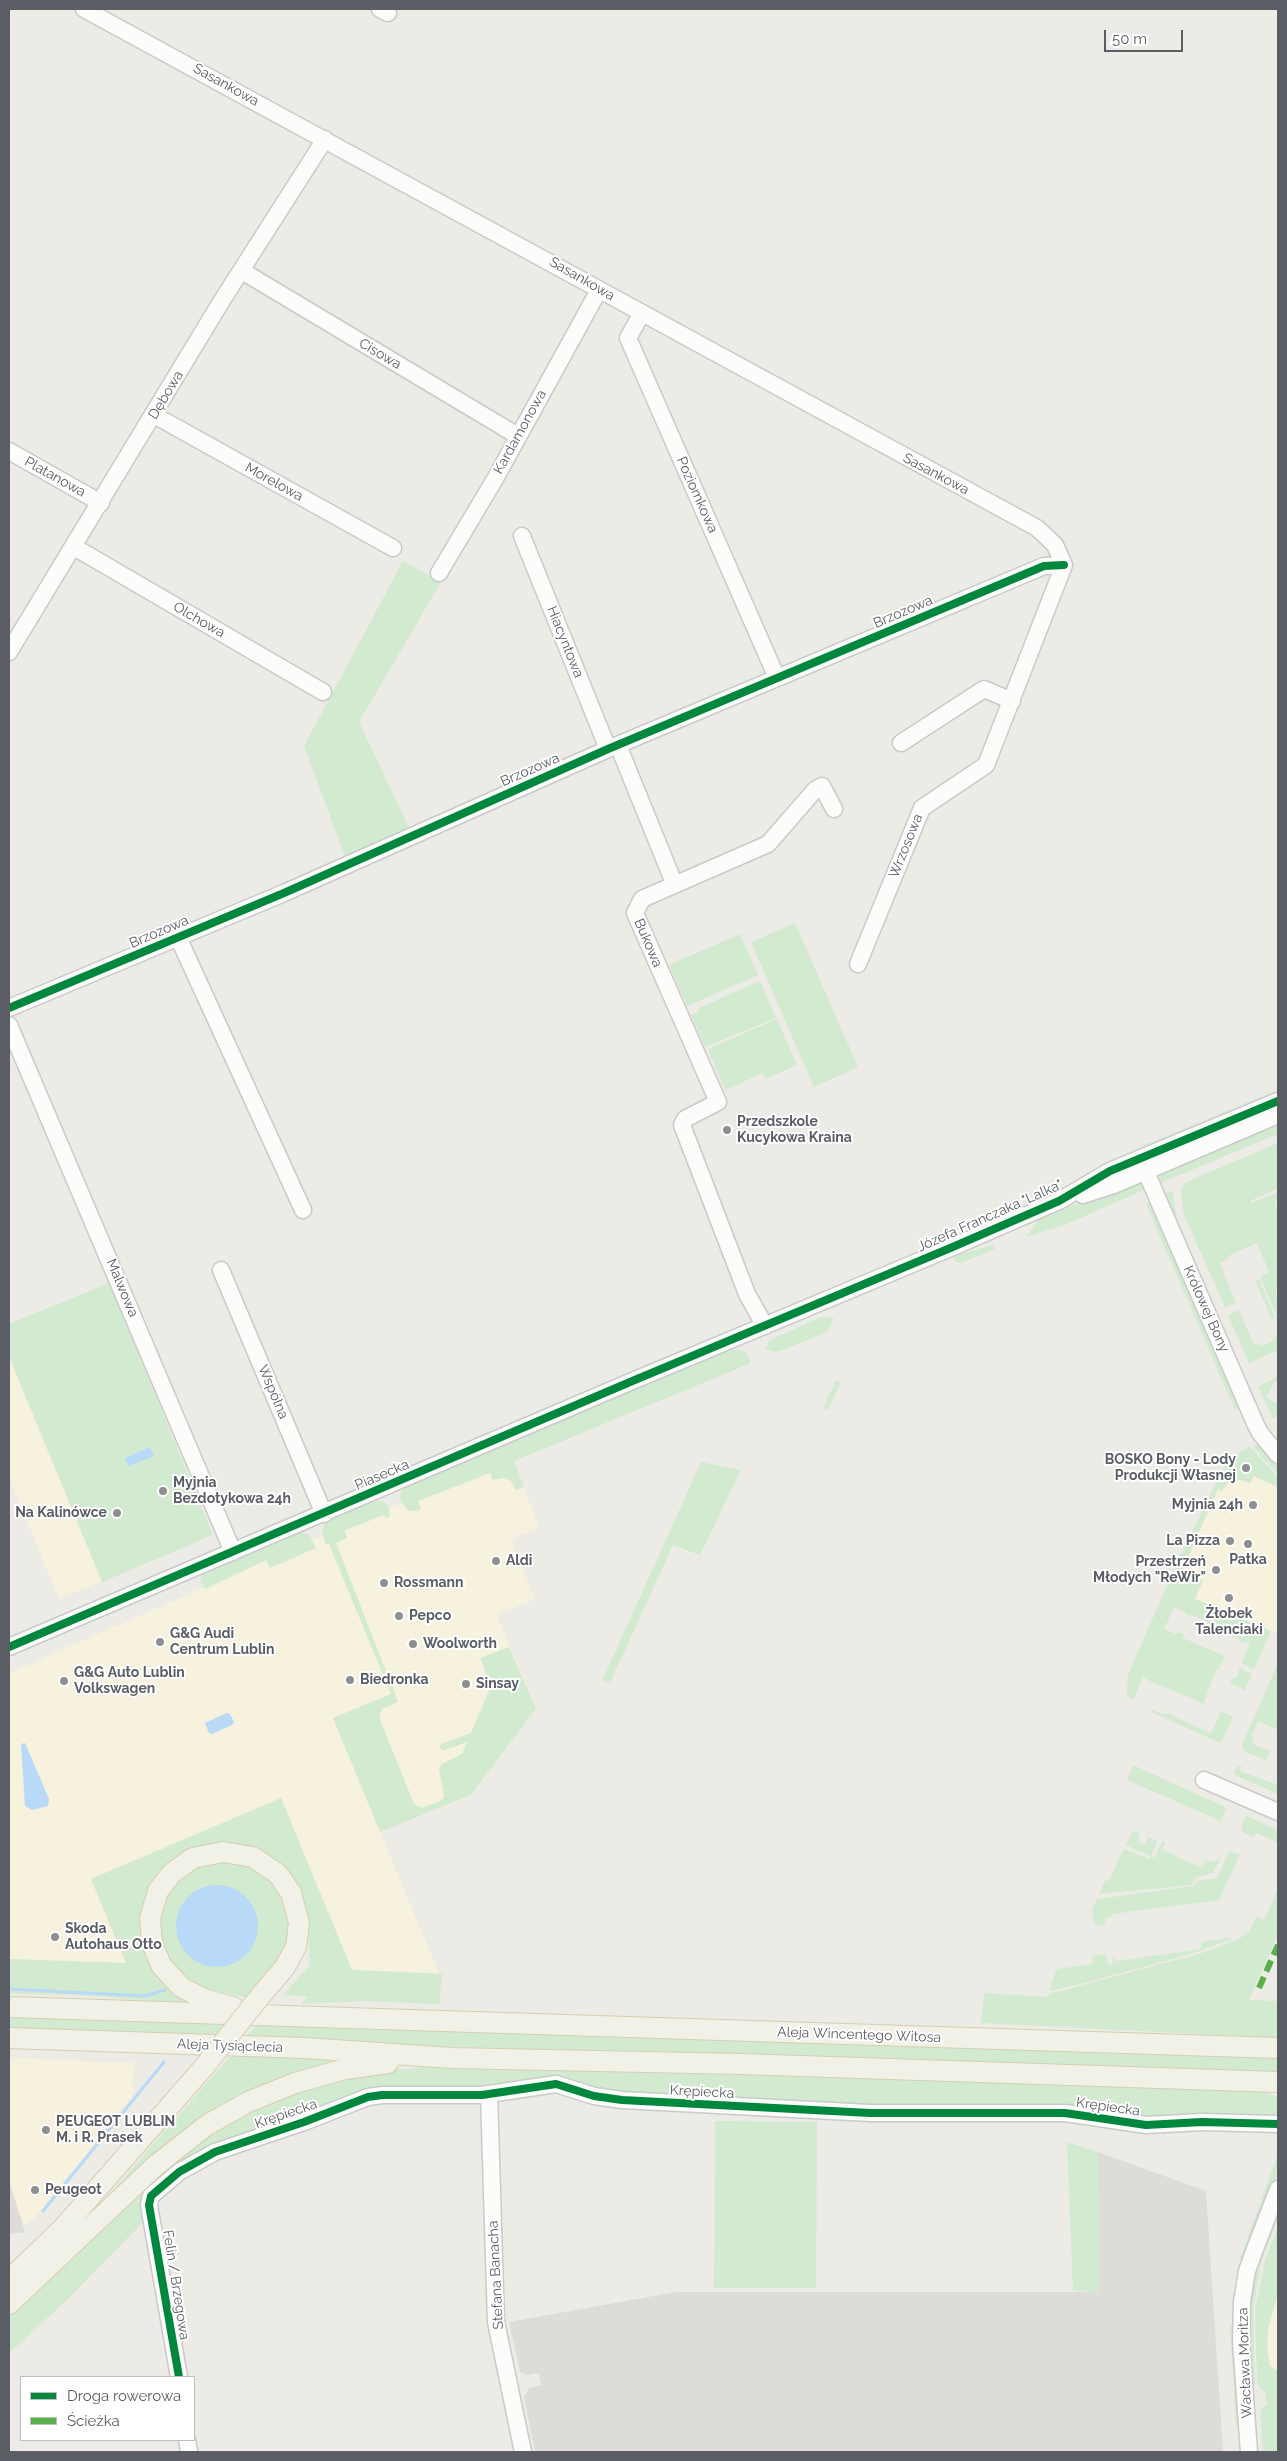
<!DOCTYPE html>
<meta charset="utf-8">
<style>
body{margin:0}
#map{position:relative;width:1287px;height:2461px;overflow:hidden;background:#ecebe5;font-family:Raleway,sans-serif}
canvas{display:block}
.frame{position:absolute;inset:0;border:10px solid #5a5e64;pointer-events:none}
.legend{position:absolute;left:20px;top:2376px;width:175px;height:65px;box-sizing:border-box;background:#fff;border:1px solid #bdbfc1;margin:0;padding:6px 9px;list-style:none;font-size:15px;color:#5a5e64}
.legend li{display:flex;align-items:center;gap:10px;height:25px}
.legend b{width:25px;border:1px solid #bdbfc1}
.scale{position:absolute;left:1104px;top:30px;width:79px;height:22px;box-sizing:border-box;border:2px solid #5a5e64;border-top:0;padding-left:6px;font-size:15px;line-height:18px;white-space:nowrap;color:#5a5e64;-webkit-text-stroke:4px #fff;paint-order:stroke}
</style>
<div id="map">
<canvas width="1287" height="2461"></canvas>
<div class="frame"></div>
<ul class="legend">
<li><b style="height:6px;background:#00873e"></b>Droga rowerowa</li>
<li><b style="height:6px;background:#58b04a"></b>Ścieżka</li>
</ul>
<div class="scale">50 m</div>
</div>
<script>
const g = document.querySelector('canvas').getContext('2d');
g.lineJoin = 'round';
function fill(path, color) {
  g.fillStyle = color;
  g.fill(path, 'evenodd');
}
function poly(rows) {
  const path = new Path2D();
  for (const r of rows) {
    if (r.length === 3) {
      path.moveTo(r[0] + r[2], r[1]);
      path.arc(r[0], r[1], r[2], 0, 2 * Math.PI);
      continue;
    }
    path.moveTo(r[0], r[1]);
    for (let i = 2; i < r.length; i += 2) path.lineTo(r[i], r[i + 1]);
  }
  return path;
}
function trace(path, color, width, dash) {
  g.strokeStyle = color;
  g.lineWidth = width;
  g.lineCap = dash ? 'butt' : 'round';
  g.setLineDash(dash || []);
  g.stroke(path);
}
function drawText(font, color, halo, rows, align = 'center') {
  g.font = font + ' Raleway,sans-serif';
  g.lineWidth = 4;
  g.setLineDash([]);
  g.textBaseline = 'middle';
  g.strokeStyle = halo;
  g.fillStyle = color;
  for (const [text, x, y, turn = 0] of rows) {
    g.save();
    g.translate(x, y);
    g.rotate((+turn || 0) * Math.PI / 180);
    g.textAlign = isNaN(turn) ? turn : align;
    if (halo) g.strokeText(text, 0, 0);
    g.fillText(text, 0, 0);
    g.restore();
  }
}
fill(poly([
 [9,1357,57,1474,167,1425,213,1535,59,1599,9,1477],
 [1230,1460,1278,1480,1278,1634,1172,1589],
 [514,1461,539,1528,511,1539,535,1599,497,1615,536,1709,471,1795,380,1832,439,1973,352,1970,281,1799,91,1879,126,1963,9,1959,9,1673,326,1534,432,1490],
 [14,2058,134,2063,132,2096,33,2220,23,2225,9,2181,9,2060],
 [1278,2261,1278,2452,1260,2325]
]), '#f6f2dd');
fill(poly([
 [1098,2152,1206,2191,1223,2452,535,2452,524,2397,529,2388,541,2385,539,2373,528,2375,520,2372,509,2322,676,2292,1099,2292],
 [9,2181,23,2225,25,2232,9,2234]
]), '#dddcd6');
fill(poly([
 [403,561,441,582,359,722,413,836,346,859,304,746],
 [795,923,858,1067,814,1087,751,942],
 [740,934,758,975,687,1006,669,965],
 [760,981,776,1018,705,1047,691,1015,700,1011,699,1008],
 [777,1019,797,1065,766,1079,763,1073,725,1090,708,1049],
 [1278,1090,1278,1098,1142,1151,1140,1147],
 [1278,1119,1278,1134,1160,1183,1161,1173],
 [1278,1143,1278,1188,1250,1201,1252,1203,1278,1192,1278,1200,1275,1202,1278,1210,1278,1287,1276,1288,1278,1319,1260,1277,1269,1272,1257,1243,1228,1256,1229,1259,1220,1263,1236,1303,1225,1307,1183,1212,1181,1189,1184,1183],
 [1134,1182,1139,1183,1146,1189,1062,1226,1026,1237,1040,1218],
 [1173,1191,1176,1216,1216,1309,1214,1310,1164,1194],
 [1151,1200,1241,1407,1237,1409,1234,1408,1146,1204],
 [993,1245,995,1249,961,1263,956,1262,954,1256],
 [1259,1279,1275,1318,1272,1319,1255,1281],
 [109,1283,213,1535,102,1582,9,1356,9,1324],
 [1239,1310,1254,1345,1259,1343,1261,1346,1275,1340,1274,1337,1278,1335,1278,1350,1249,1363,1228,1315],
 [822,1317,834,1318,827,1332,782,1350,775,1352,765,1349,770,1340],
 [731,1347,733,1350,737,1349,747,1353,751,1363,514,1461,524,1487,516,1490,511,1481,503,1478,493,1480,490,1473,418,1501,421,1509,416,1511,409,1511,401,1502,400,1494,404,1487],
 [1278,1376,1278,1382,1275,1381,1266,1398,1278,1404,1278,1415,1273,1419,1258,1387],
 [836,1380,841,1382,828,1410,823,1408],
 [1252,1444,1263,1447,1278,1462,1278,1473,1263,1458],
 [1249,1446,1278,1477,1278,1487,1254,1476,1250,1483,1236,1479,1228,1483,1222,1491,1218,1489,1182,1571,1203,1581,1195,1599,1271,1631,1254,1669,1242,1663,1250,1644,1244,1641,1242,1643,1239,1641,1240,1639,1207,1627,1208,1622,1191,1614,1190,1616,1174,1607,1164,1629,1176,1634,1178,1632,1184,1635,1183,1638,1225,1656,1218,1670,1216,1670,1204,1702,1204,1704,1160,1685,1159,1686,1143,1677,1133,1700,1127,1695,1128,1675,1179,1558,1223,1469,1230,1460],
 [701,1462,741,1470,700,1555,673,1545,610,1683,602,1681],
 [365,1501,367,1504,376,1501,384,1502,388,1506,390,1515,387,1519,384,1515,345,1530,347,1538,336,1543,398,1702,382,1709,379,1717,414,1804,422,1808,440,1801,444,1797,439,1769,442,1764,462,1754,467,1742,442,1751,439,1745,471,1733,491,1686,480,1658,509,1647,536,1709,471,1795,380,1832,333,1718,391,1694,329,1544,326,1545,322,1533,325,1521],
 [300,1531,310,1536,316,1548,270,1568,266,1560,205,1589,200,1580,202,1574],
 [1278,1663,1278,1730,1258,1721,1251,1737,1254,1738,1252,1744,1270,1751,1266,1760,1245,1752,1242,1745],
 [1240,1668,1252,1674,1245,1690,1230,1683,1233,1678,1236,1678],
 [1152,1709,1162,1714,1168,1713,1209,1733,1212,1732,1221,1711,1233,1717,1221,1743,1151,1712],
 [1133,1765,1227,1808,1221,1821,1127,1780],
 [1242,1766,1240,1771,1278,1785,1278,1794,1233,1774,1237,1767],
 [281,1798,352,1970,442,1974,439,2004,363,2001,301,2004,308,1996,283,1995,310,1965,307,1919,278,1862,257,1848,221,1842,193,1848,169,1863,147,1893,143,1905,142,1917,191,2004,96,1996,9,1993,9,1959,126,1963,91,1879],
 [1246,1816,1278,1830,1278,1843,1256,1833,1254,1837,1243,1832,1241,1829],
 [1133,1831,1140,1833,1137,1841,1144,1845,1148,1837,1157,1841,1151,1856,1155,1858,1162,1841,1165,1842,1162,1850,1202,1868,1206,1860,1213,1862,1221,1858,1213,1873,1196,1877,1192,1885,1099,1894,1105,1881,1109,1880,1124,1849,1149,1859,1150,1856,1126,1845],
 [1229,1852,1240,1854,1219,1900,1112,1914,1112,1917,1105,1918,1106,1925,1095,1926,1092,1910,1097,1899,1194,1886,1197,1881,1217,1878],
 [224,1859,259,1869,280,1889,291,1923,284,1956,250,1998,195,1987,176,1973,162,1948,159,1915,168,1890,192,1868],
 [1278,1889,1278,1935,1249,2000,1278,2001,1278,2038,981,2023,984,1993,1048,1997,1049,1994,1202,1953,1239,1939,1249,1931,1257,1917,1264,1920],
 [1236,1937,1194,1953,1084,1983,1054,1990,1049,1990,1057,1969,1093,1964,1092,1956,1106,1954,1108,1965,1113,1964,1112,1957,1115,1957,1116,1961,1201,1949,1201,1942],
 [9,2013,229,2021,213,2041,9,2033],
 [259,2023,1278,2054,1278,2077,244,2039],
 [233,2053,356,2060,296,2074,88,2219],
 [435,2067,811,2077,812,2072,1264,2092,1278,2097,1278,2120,1186,2119,957,2111,592,2093,385,2092,162,2181,146,2219,67,2300,9,2353,9,2312,95,2231,214,2128,290,2090,385,2070],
 [715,2121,817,2122,816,2288,714,2288],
 [1067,2142,1098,2152,1099,2292,1073,2291],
 [1278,2154,1276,2178,1247,2254,1239,2261],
 [1278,2205,1278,2218,1261,2263,1253,2307,1255,2385,1250,2379,1249,2365,1250,2289,1254,2273],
 [1278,2227,1278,2293,1268,2330,1267,2347,1270,2366,1278,2371,1278,2452,1263,2452,1260,2413,1262,2408,1267,2405,1265,2391,1261,2390,1257,2382,1255,2310,1265,2260],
 [1230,2324,1234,2330,1241,2425,1236,2426]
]), '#d2ead0');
fill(poly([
 [150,1447,154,1456,128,1466,125,1458],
 [227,1713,230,1714,234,1722,232,1725,212,1734,209,1733,205,1723],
 [25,1743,49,1799,48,1806,32,1810,25,1806,21,1744],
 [217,1926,41]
]), '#b8d9f7');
trace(poly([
 [9,1989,145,1996,165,1990],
 [43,2211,164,2062]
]), '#b8d9f7', 3);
const minor = poly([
 [84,9,1037,528,1055,545,1064,565],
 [380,9,388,13],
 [242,271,518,436],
 [642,313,628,338,777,678],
 [154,415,393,548],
 [9,451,101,503],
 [522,536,608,749],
 [74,547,323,692],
 [439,573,495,479,599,290],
 [9,652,221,302,325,139],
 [901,743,984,689,1012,701],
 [618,745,674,883],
 [178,937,303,1210],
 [858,964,922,808,986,765,1064,565],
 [9,1008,284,893,608,749,1044,566,1064,565],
 [9,1025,233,1552],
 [1140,1158,1255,1423,1260,1433,1278,1455],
 [1083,1195,1114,1185,1278,1115],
 [221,1270,324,1514],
 [765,1326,747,1294,682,1125,685,1119,718,1102,635,913,642,899,768,844,815,790,822,786,834,809],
 [9,1647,630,1382,948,1249,1059,1201,1110,1171,1278,1101],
 [1204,1780,1278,1812],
 [489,2094,496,2322,523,2452],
 [179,2377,149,2205,151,2196,179,2172,215,2152,304,2122,368,2097,382,2095,482,2095,556,2084,594,2096,622,2100,870,2113,1065,2113,1146,2125,1202,2122,1278,2124],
 [187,2440,189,2452],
 [1249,2452,1241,2341,1242,2302,1247,2271,1255,2249,1278,2189]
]);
const major = poly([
 [9,2007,1278,2048],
 [233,2007,204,1999,181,1987,161,1965,152,1943,150,1918,158,1891,172,1873,193,1858,223,1852,253,1857,278,1874,291,1893,299,1923,296,1947,285,1967,262,1994],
 [9,2038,305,2048,452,2058,741,2064,1278,2082],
 [9,2280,63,2228,204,2067],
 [9,2304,155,2166,207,2125,248,2102,295,2083,345,2069,388,2063]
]);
trace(minor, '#c9cac9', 19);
trace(major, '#d6ceb1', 22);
trace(minor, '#fcfcfb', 16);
trace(major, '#f2f1e7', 20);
const majorBridge = poly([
 [204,2067,262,1994]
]);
trace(majorBridge, '#d6ceb1', 22, []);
trace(majorBridge, '#f2f1e7', 20);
trace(poly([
 [1259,1988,1278,1945]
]), '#58b04a', 6, [12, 6]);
trace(poly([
 [9,1008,284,893,608,749,1044,566,1064,565],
 [9,1647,630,1382,948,1249,1059,1201,1110,1171,1278,1101],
 [179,2377,149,2205,151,2196,179,2172,215,2152,304,2122,368,2097,382,2095,482,2095,556,2084,594,2096,622,2100,870,2113,1065,2113,1146,2125,1202,2122,1278,2124]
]), '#00873e', 8);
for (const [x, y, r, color] of [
 [727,1130,5,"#8d8f91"],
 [1246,1468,5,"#8d8f91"],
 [163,1491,5,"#8d8f91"],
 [1253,1505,5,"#8d8f91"],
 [117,1513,5,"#8d8f91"],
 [1230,1541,5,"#8d8f91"],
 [1248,1544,5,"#8d8f91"],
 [496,1561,5,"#8d8f91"],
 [1216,1570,5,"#8d8f91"],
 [384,1583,5,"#8d8f91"],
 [1229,1598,5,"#8d8f91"],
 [399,1616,5,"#8d8f91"],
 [160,1642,5,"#8d8f91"],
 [413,1644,5,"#8d8f91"],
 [350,1680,5,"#8d8f91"],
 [64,1681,5,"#8d8f91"],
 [466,1684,5,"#8d8f91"],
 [55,1937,5,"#8d8f91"],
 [46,2130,5,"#8d8f91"],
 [35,2190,5,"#8d8f91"]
]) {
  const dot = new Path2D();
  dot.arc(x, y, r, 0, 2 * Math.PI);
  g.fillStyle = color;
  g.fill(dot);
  trace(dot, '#fff', 2);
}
drawText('14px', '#5a5e64', '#fff', [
 ["Sasankowa",226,85,29],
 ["Sasankowa",582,279,30],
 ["Cisowa",380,354,31],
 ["Dębowa",166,395,-59],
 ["Kardamonowa",520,432,-61],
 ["Sasankowa",936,474,28],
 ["Platanowa",55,477,29],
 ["Morelowa",274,482,29],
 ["Poziomkowa",697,495,66],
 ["Brzozowa",903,612,-23],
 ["Olchowa",199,620,30],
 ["Hiacyntowa",565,642,68],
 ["Brzozowa",530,770,-24],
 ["Wrzosowa",906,846,-68],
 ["Brzozowa",159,932,-23],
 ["Bukowa",648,943,67],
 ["Józefa Franczaka \"Lalka\"",990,1216,-24],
 ["Malwowa",122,1288,67],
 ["Królowej Bony",1206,1309,66],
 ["Wspólna",273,1392,67],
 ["Piasecka",382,1475,-23],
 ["Aleja Wincentego Witosa",859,2035,2],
 ["Aleja Tysiąclecia",230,2046,2],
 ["Krępiecka",702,2092,3],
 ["Krępiecka",1108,2107,8],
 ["Krępiecka",286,2114,-19],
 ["Stefana Banacha",496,2275,-93],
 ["Felin / Brzegowa",176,2285,81],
 ["Wacława Moritza",1245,2363,-92]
]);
drawText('bold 14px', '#5a5e64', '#fff', [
 ["Przedszkole",737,1122],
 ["Kucykowa Kraina",737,1138],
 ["BOSKO Bony - Lody",1236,1460,"right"],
 ["Produkcji Własnej",1236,1476,"right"],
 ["Myjnia",173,1483],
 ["Bezdotykowa 24h",173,1499],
 ["Myjnia 24h",1243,1505,"right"],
 ["Na Kalinówce",107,1513,"right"],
 ["La Pizza",1220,1541,"right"],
 ["Patka",1248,1560,"center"],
 ["Aldi",506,1561],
 ["Przestrzeń",1206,1562,"right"],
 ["Młodych \"ReWir\"",1206,1578,"right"],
 ["Rossmann",394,1583],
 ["Żłobek",1229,1614,"center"],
 ["Talenciaki",1229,1630,"center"],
 ["Pepco",409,1616],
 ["G&G Audi",170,1634],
 ["Centrum Lublin",170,1650],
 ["Woolworth",423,1644],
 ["G&G Auto Lublin",74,1673],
 ["Volkswagen",74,1689],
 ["Biedronka",360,1680],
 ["Sinsay",476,1684],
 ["Skoda",65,1929],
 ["Autohaus Otto",65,1945],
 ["PEUGEOT LUBLIN",56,2122],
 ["M. i R. Prasek",56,2138],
 ["Peugeot",45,2190]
], 'left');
</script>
